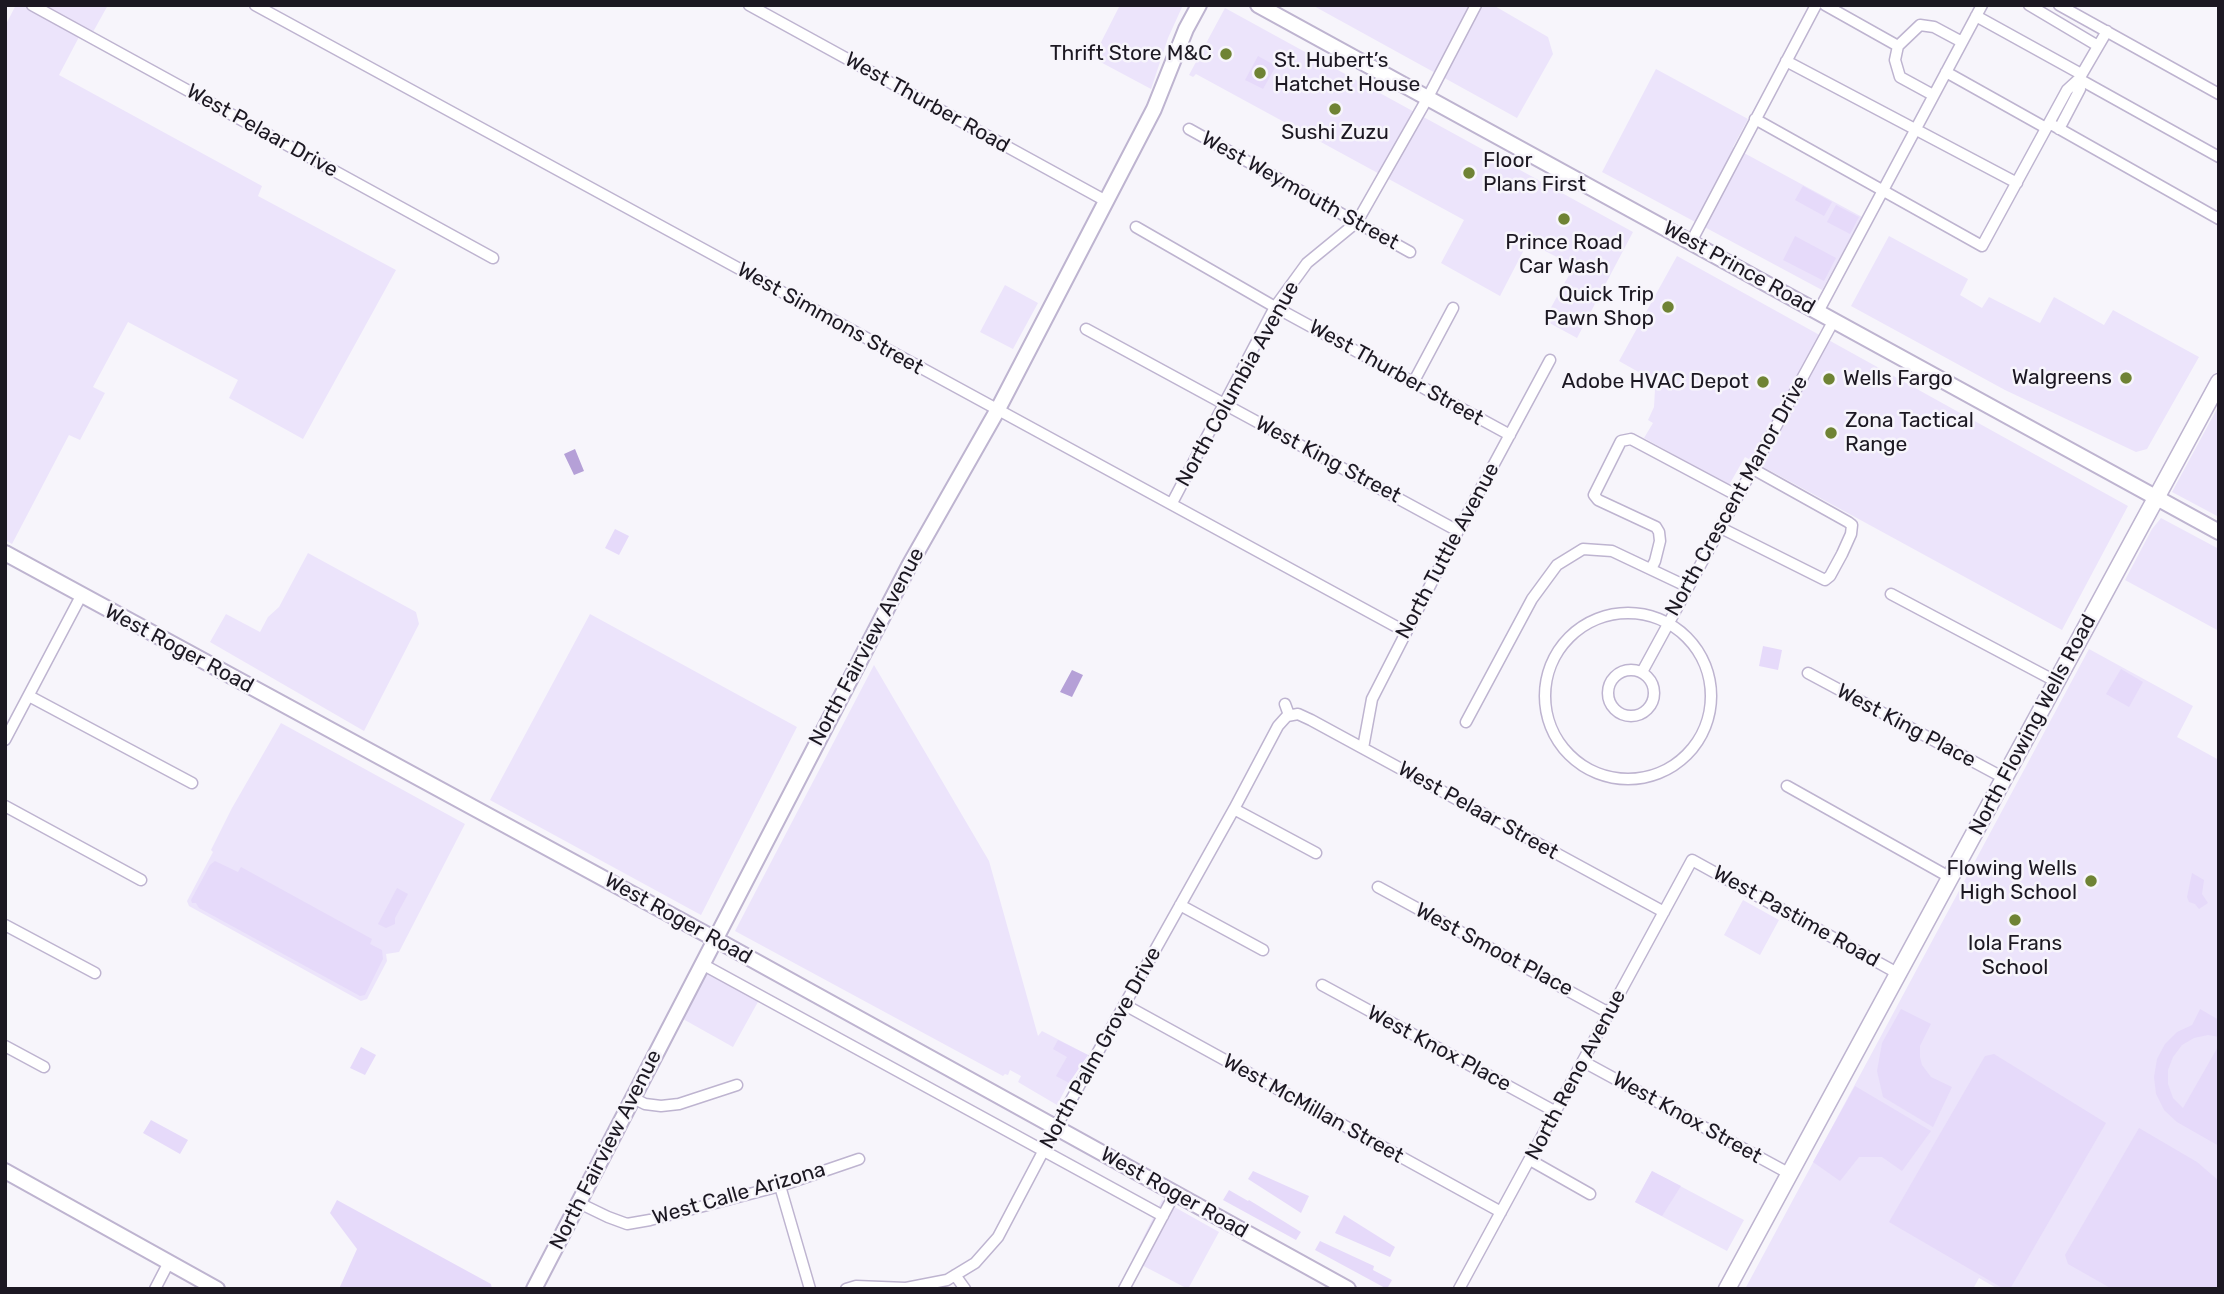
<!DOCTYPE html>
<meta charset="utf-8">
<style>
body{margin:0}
#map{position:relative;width:2224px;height:1294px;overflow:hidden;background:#f7f5fb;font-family:Rubik,sans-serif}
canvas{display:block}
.frame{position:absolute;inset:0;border:7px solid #1c1822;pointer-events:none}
</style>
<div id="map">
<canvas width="2224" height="1294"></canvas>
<div class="frame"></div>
</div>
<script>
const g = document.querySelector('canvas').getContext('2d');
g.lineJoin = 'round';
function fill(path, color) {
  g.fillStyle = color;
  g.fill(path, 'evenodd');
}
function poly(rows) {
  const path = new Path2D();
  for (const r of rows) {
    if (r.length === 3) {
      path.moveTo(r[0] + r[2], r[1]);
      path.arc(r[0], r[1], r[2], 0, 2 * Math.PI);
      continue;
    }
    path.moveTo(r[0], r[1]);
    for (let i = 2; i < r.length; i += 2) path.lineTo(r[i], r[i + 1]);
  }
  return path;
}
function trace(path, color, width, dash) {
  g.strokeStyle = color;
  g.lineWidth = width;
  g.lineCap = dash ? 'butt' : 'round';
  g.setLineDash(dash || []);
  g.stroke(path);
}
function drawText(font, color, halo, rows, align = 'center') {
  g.font = font + ' Rubik,sans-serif';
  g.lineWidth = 5;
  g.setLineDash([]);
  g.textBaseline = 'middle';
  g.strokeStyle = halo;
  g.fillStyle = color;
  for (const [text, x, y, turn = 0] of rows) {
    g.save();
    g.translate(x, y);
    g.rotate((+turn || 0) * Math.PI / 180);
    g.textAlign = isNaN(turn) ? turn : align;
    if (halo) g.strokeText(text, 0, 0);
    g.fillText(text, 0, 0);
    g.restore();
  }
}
fill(poly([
 [16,5,108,5,88,41,79,37,59,75,262,186,258,196,396,270,303,439,229,398,238,380,128,322,93,387,105,393,80,440,69,435,12,544,5,540,5,26],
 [1120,5,1183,5,1168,38,1151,89,1093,58],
 [1312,5,1493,5,1548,37,1553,54,1517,118],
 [1225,8,1633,232,1577,338,1544,320,1574,266,1528,242,1500,296,1441,263,1464,220,1196,74,1193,77,1189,75],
 [1656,69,1748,119,1733,147,1862,217,1822,290,1602,172],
 [1889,236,1968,279,1960,295,1982,308,1989,297,2040,323,2054,297,2104,325,2113,310,2199,357,2147,449,2136,452,2005,390,1851,306],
 [1677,256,2128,506,2062,630,1745,457,1729,485,1644,438,1653,423,1648,420,1654,407,1655,389,1658,383,1619,361],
 [1005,285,1038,303,1013,349,980,332],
 [2219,405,2219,517,2172,492],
 [2161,518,2219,549,2219,631,2125,580,2152,529],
 [308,553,416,612,419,624,364,731,210,642,226,614,260,632,268,617,279,607],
 [590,614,797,727,701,915,490,800],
 [2089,649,2193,706,2177,737,2219,760,2219,1289,1998,1289,1979,1278,1973,1289,1745,1289],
 [874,665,989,861,1038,1036,1042,1031,1088,1055,1074,1073,1057,1105,1018,1082,1021,1076,1010,1070,1008,1075,1005,1074,1003,1076,735,931],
 [281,723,465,824,399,952,386,954,387,961,367,999,361,1001,189,906,187,901,213,852,211,850,232,808],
 [1743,900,1779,920,1760,955,1724,935],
 [708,972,759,1000,733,1047,683,1019],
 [1652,1171,1744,1220,1727,1251,1635,1202],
 [1162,1200,1219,1232,1188,1289,1132,1260]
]), '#ece4fb');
fill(poly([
 [1258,56,1276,66,1263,89,1245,80],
 [1803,186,1832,202,1824,216,1795,200],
 [1836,205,1859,217,1850,234,1827,222],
 [1795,236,1836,258,1824,281,1783,260],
 [615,529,629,536,619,555,605,548],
 [1763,646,1782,650,1778,670,1759,666],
 [2121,669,2143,682,2129,707,2106,694],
 [215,861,238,872,241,867,372,939,370,944,382,950,383,959,365,995,360,996,199,908,196,903,192,903,191,900,210,865],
 [2192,873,2204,880,2202,894,2208,903,2199,909,2195,904,2189,902,2187,897],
 [397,888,408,894,395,918,395,924,386,928,378,924],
 [1901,1009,1931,1024,1920,1046,1920,1057,1922,1065,1931,1077,1952,1087,1933,1127,1883,1097,1877,1071,1882,1043],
 [2200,1009,2219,1020,2219,1037,2208,1035,2194,1038,2182,1045,2173,1057,2168,1070,2168,1084,2173,1098,2183,1108,2219,1045,2219,1146,2177,1122,2164,1110,2156,1094,2154,1077,2157,1059,2165,1044,2177,1032,2192,1025],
 [1058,1040,1088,1055,1069,1083,1056,1076,1067,1057,1053,1049],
 [361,1047,376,1055,365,1075,350,1068],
 [1994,1054,2106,1123,2010,1289,2004,1289,1889,1222,1985,1056],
 [1855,1086,1931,1131,1902,1171,1882,1157,1859,1157,1840,1181,1813,1162],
 [151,1120,188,1140,180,1154,143,1133],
 [2139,1128,2197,1162,2219,1181,2219,1289,2112,1289,2068,1264,2065,1255],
 [1253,1171,1309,1196,1301,1213,1248,1179],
 [1652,1171,1681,1186,1662,1216,1635,1202],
 [1229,1190,1248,1201,1249,1200,1301,1232,1296,1240,1223,1200],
 [337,1200,491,1284,492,1289,339,1289,357,1249,330,1213],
 [1344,1215,1395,1247,1390,1257,1335,1233],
 [1320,1241,1374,1266,1373,1270,1392,1280,1387,1289,1315,1250]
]), '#e6dafa');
fill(poly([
 [575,449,584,471,574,475,564,454],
 [1072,670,1083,675,1072,697,1060,692]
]), '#b5a0d7');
const street = poly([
 [32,5,493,258],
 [255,5,1406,632],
 [749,5,1106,201],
 [1825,5,1898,46],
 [2029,5,2098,46],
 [2059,5,2219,94],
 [1976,16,2081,74],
 [1786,61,2017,183],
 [1946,72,2046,128],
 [2079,79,2219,157],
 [1933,95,1900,77,1895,60,1898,46,1920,25,1934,27,1962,42],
 [1755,119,1982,246,2067,90,2079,79,2107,31],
 [2049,123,2219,219],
 [1189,129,1410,252],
 [2059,129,2080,89,2079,79],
 [1136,227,1275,307,1510,435],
 [1691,242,1816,5],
 [1818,312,1982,5],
 [1086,329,1458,531],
 [1413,383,1453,308],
 [1172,503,1275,307,1307,263,1357,222,1427,99,1476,5],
 [1721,528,1825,580,1830,576,1842,554,1851,534,1852,525,1848,522,1753,469],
 [1651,569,1655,561,1660,541,1659,532,1656,527,1598,500,1594,495,1621,441,1631,439,1738,496],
 [1891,594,2057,682],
 [1628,696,83],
 [1631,693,23],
 [1642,672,1834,320],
 [1808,673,2004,778],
 [29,696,192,783],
 [1285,704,1289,715],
 [1466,722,1532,599,1557,565,1583,549,1612,551,1688,587],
 [5,740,81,596],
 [1363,748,1372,699,1458,531,1550,360],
 [1787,786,1951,878],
 [5,806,141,880],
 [1234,809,1316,853],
 [1378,887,1609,1013],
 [1180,905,1263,950],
 [5,925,95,973],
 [702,964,1163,1216],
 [1322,985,1556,1112],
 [1125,1005,1501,1212],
 [5,1046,44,1067],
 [1584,1062,1790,1174],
 [633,1098,645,1104,661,1106,679,1104,737,1085],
 [1530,1160,1590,1194],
 [780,1186,810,1289],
 [579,1203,608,1217,627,1224,650,1220,780,1186,859,1159],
 [955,1275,965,1289],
 [155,1289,169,1262],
 [846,1289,856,1286,906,1288,947,1280,975,1263,998,1237,1056,1127,1234,809,1278,726,1287,716,1298,714,1311,720,1664,912],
 [1124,1289,1175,1193],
 [1459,1289,1692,860,1899,974]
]);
const secondary = poly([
 [1258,5,2219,532],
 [5,553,715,939,1348,1289],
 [5,1171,217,1289],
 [534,1289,910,564,997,411,1154,109,1186,29,1199,5]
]);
const primary = poly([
 [1727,1289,2219,382]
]);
trace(street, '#beb4d0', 13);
trace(secondary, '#beb4d0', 18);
trace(primary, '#beb4d0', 19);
trace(street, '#fff', 10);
trace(secondary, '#fff', 14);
trace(primary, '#fff', 16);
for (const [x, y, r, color] of [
 [1226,54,7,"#6f8334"],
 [1260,73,7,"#6f8334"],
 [1335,109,7,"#6f8334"],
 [1469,173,7,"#6f8334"],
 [1564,219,7,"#6f8334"],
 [1668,307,7,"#6f8334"],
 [2126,378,7,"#6f8334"],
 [1829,379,7,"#6f8334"],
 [1763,382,7,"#6f8334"],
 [1831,433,7,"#6f8334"],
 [2091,881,7,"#6f8334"],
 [2015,920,7,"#6f8334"]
]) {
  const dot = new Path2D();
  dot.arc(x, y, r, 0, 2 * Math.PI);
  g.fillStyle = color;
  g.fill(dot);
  trace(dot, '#f7f5fb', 2.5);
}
drawText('21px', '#1c1822', '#f7f5fb', [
 ["Thrift Store M&C",1212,54],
 ["St. Hubert’s",1274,61,"left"],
 ["Hatchet House",1274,85,"left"],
 ["Sushi Zuzu",1335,133,"center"],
 ["Floor",1483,161,"left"],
 ["Plans First",1483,185,"left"],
 ["Prince Road",1564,243,"center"],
 ["Car Wash",1564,267,"center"],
 ["Quick Trip",1654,295],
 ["Pawn Shop",1654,319],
 ["Walgreens",2112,378],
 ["Wells Fargo",1843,379,"left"],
 ["Adobe HVAC Depot",1749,382],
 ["Zona Tactical",1845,421,"left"],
 ["Range",1845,445,"left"],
 ["Flowing Wells",2077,869],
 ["High School",2077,893],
 ["Iola Frans",2015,944,"center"],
 ["School",2015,968,"center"]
], 'right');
drawText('21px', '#1c1822', '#f7f5fb', [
 ["West Thurber Road",927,103,29],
 ["West Pelaar Drive",262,131,29],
 ["West Weymouth Street",1300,191,29],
 ["West Prince Road",1739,268,29],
 ["West Simmons Street",830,319,29],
 ["West Thurber Street",1396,373,29],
 ["North Columbia Avenue",1238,384,-61],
 ["West King Street",1328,460,28],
 ["North Crescent Manor Drive",1737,496,-61],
 ["North Tuttle Avenue",1448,551,-62],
 ["North Fairview Avenue",867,647,-62],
 ["West Roger Road",179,649,28],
 ["North Flowing Wells Road",2033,725,-62],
 ["West King Place",1906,726,28],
 ["West Pelaar Street",1478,811,29],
 ["West Pastime Road",1796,917,29],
 ["West Roger Road",678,919,29],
 ["West Smoot Place",1494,950,28],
 ["North Palm Grove Drive",1101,1048,-61],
 ["West Knox Place",1439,1049,28],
 ["North Reno Avenue",1576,1075,-62],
 ["West McMillan Street",1313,1109,29],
 ["West Knox Street",1687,1118,29],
 ["North Fairview Avenue",606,1150,-63],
 ["West Roger Road",1174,1193,29],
 ["West Calle Arizona",739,1194,-16]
]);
</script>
